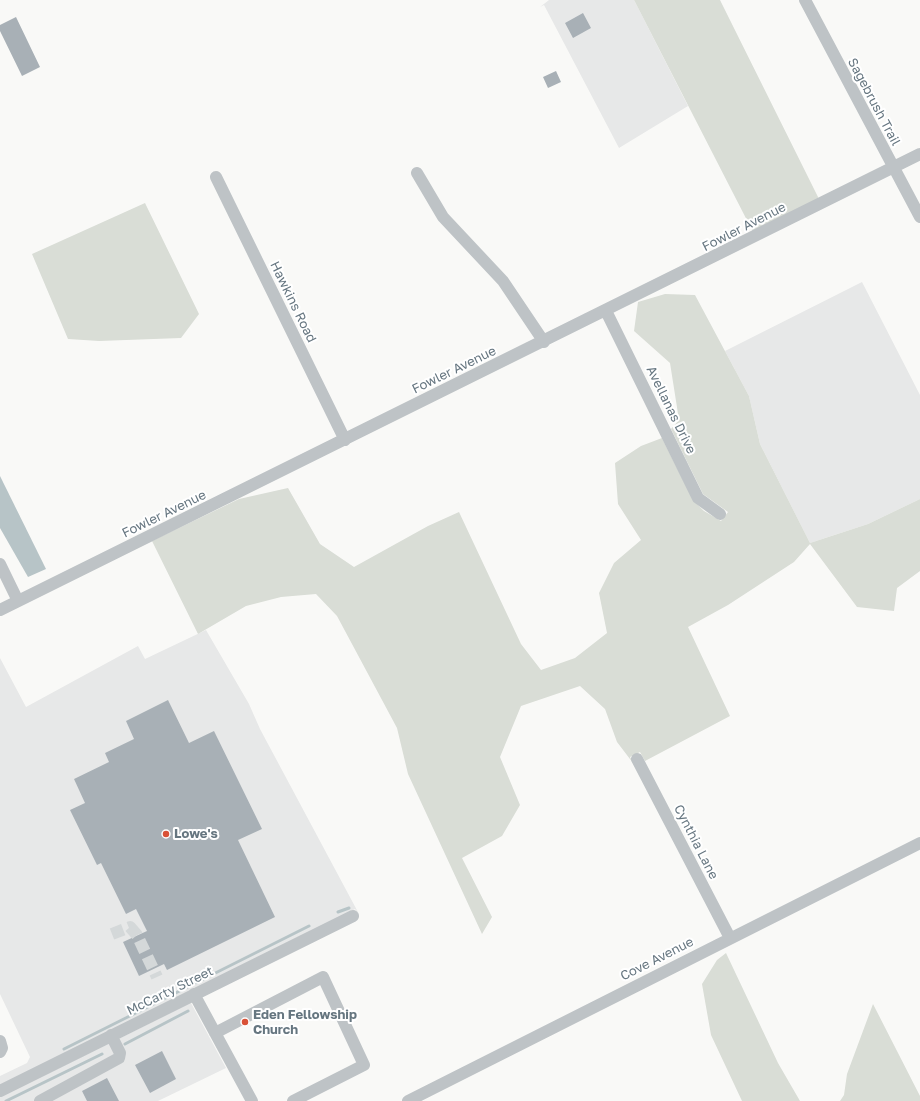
<!DOCTYPE html>
<style>
body{margin:0}
canvas{display:block;background:#f9f9f7}
</style>
<canvas width="920" height="1101"></canvas>
<script>
const g = document.querySelector('canvas').getContext('2d');
g.lineJoin = 'round';
function fill(path, color) {
  g.fillStyle = color;
  g.fill(path, 'evenodd');
}
function poly(rows) {
  const path = new Path2D();
  for (const r of rows) {
    path.moveTo(r[0], r[1]);
    for (let i = 2; i < r.length; i += 2) path.lineTo(r[i], r[i + 1]);
  }
  return path;
}
function trace(path, color, width, dash) {
  g.strokeStyle = color;
  g.lineWidth = width;
  g.lineCap = dash ? 'butt' : 'round';
  g.setLineDash(dash || []);
  g.stroke(path);
}
function drawText(font, color, halo, rows, align = 'center') {
  g.font = font + ' "Golos Text",sans-serif';
  g.lineWidth = 4;
  g.setLineDash([]);
  g.textBaseline = 'middle';
  g.strokeStyle = halo;
  g.fillStyle = color;
  for (const [text, x, y, turn = 0] of rows) {
    g.save();
    g.translate(x, y);
    g.rotate((+turn || 0) * Math.PI / 180);
    g.textAlign = isNaN(turn) ? turn : align;
    if (halo) g.strokeText(text, 0, 0);
    g.fillText(text, 0, 0);
    g.restore();
  }
}
fill(poly([
 [549,0,634,0,688,106,619,148,544,5,540,7],
 [862,282,920,395,920,499,868,524,810,543,760,444,749,396,725,351],
 [206,630,249,704,260,729,359,914,355,909,0,1085,0,1076,27,1063,30,1057,0,994,0,658,26,707,138,646,145,659],
 [191,1003,226,1068,158,1101,0,1101,0,1097]
]), '#e7e8e8');
fill(poly([
 [634,0,720,0,819,199,753,232],
 [145,203,199,314,181,338,99,341,68,339,32,254],
 [665,294,695,295,749,396,760,444,810,543,868,524,920,499,920,571,897,588,894,611,857,607,810,544,794,562,728,605,688,627,730,716,645,761,640,752,630,757,633,763,617,742,605,709,580,686,521,706,500,757,520,805,502,836,462,858,492,917,482,934,408,774,397,728,337,616,316,594,281,597,246,606,198,634,152,541,239,499,288,488,320,544,354,567,428,526,459,512,521,644,541,670,575,658,607,633,599,593,614,563,641,540,618,504,615,463,641,446,662,438,693,500,704,511,721,521,728,512,703,494,671,429,679,420,670,363,634,331,638,302],
 [726,953,778,1063,800,1101,742,1101,711,1035,702,984,717,960],
 [873,1004,920,1096,920,1101,840,1101,844,1095,847,1074]
]), '#d9ddd6');
fill(poly([
 [0,476,46,569,28,577,0,528]
]), '#b7c4c7');
trace(poly([
 [338,912,349,908],
 [125,1044,188,1011],
 [64,1049,309,926],
 [6,1101,102,1054]
]), '#b7c4c7', 3);
fill(poly([
 [583,13,591,28,573,38,565,23],
 [16,17,40,67,22,76,0,31,0,25],
 [556,71,561,82,548,88,543,77],
 [168,700,189,743,214,731,262,829,238,840,275,917,167,970,164,964,139,976,123,942,147,931,136,909,126,914,101,863,97,865,70,810,85,803,74,779,109,762,105,753,134,739,126,721],
 [162,1051,176,1079,150,1093,135,1065],
 [107,1078,119,1101,87,1101,82,1091]
]), '#a8b0b6');
trace(poly([
 [112,934,130,927,137,935,157,977]
]), '#d4d8d9', 12, [12, 6]);
trace(poly([
 [805,0,920,217],
 [417,173,443,217,503,281,544,342],
 [216,177,345,440],
 [606,311,698,498,720,514],
 [0,564,18,601],
 [0,610,920,154],
 [637,759,730,938],
 [194,994,252,1101],
 [215,1033,323,977,364,1065,293,1101],
 [0,1041,2,1048,0,1052],
 [0,1091,353,916],
 [40,1101,119,1058,120,1053,111,1035],
 [408,1101,920,843]
]), '#bec3c6', 12);
for (const [x, y, r, color] of [
 [166,834,4,"#d95136"],
 [245,1022,4,"#d95136"]
]) {
  const dot = new Path2D();
  dot.arc(x, y, r, 0, 2 * Math.PI);
  g.fillStyle = color;
  g.fill(dot);
  trace(dot, '#fff', 1.5);
}
drawText('13px', '#667680', '#fff', [
 ["Sagebrush Trail",874,102,62],
 ["Fowler Avenue",744,227,-27],
 ["Hawkins Road",293,302,64],
 ["Fowler Avenue",454,370,-26],
 ["Avellanas Drive",671,410,64],
 ["Fowler Avenue",164,514,-26],
 ["Cynthia Lane",696,842,63],
 ["Cove Avenue",657,959,-27],
 ["McCarty Street",170,991,-26]
]);
drawText('bold 13px', '#667680', '#fff', [
 ["Lowe's",174,834],
 ["Eden Fellowship",253,1015],
 ["Church",253,1030]
], 'left');
</script>
